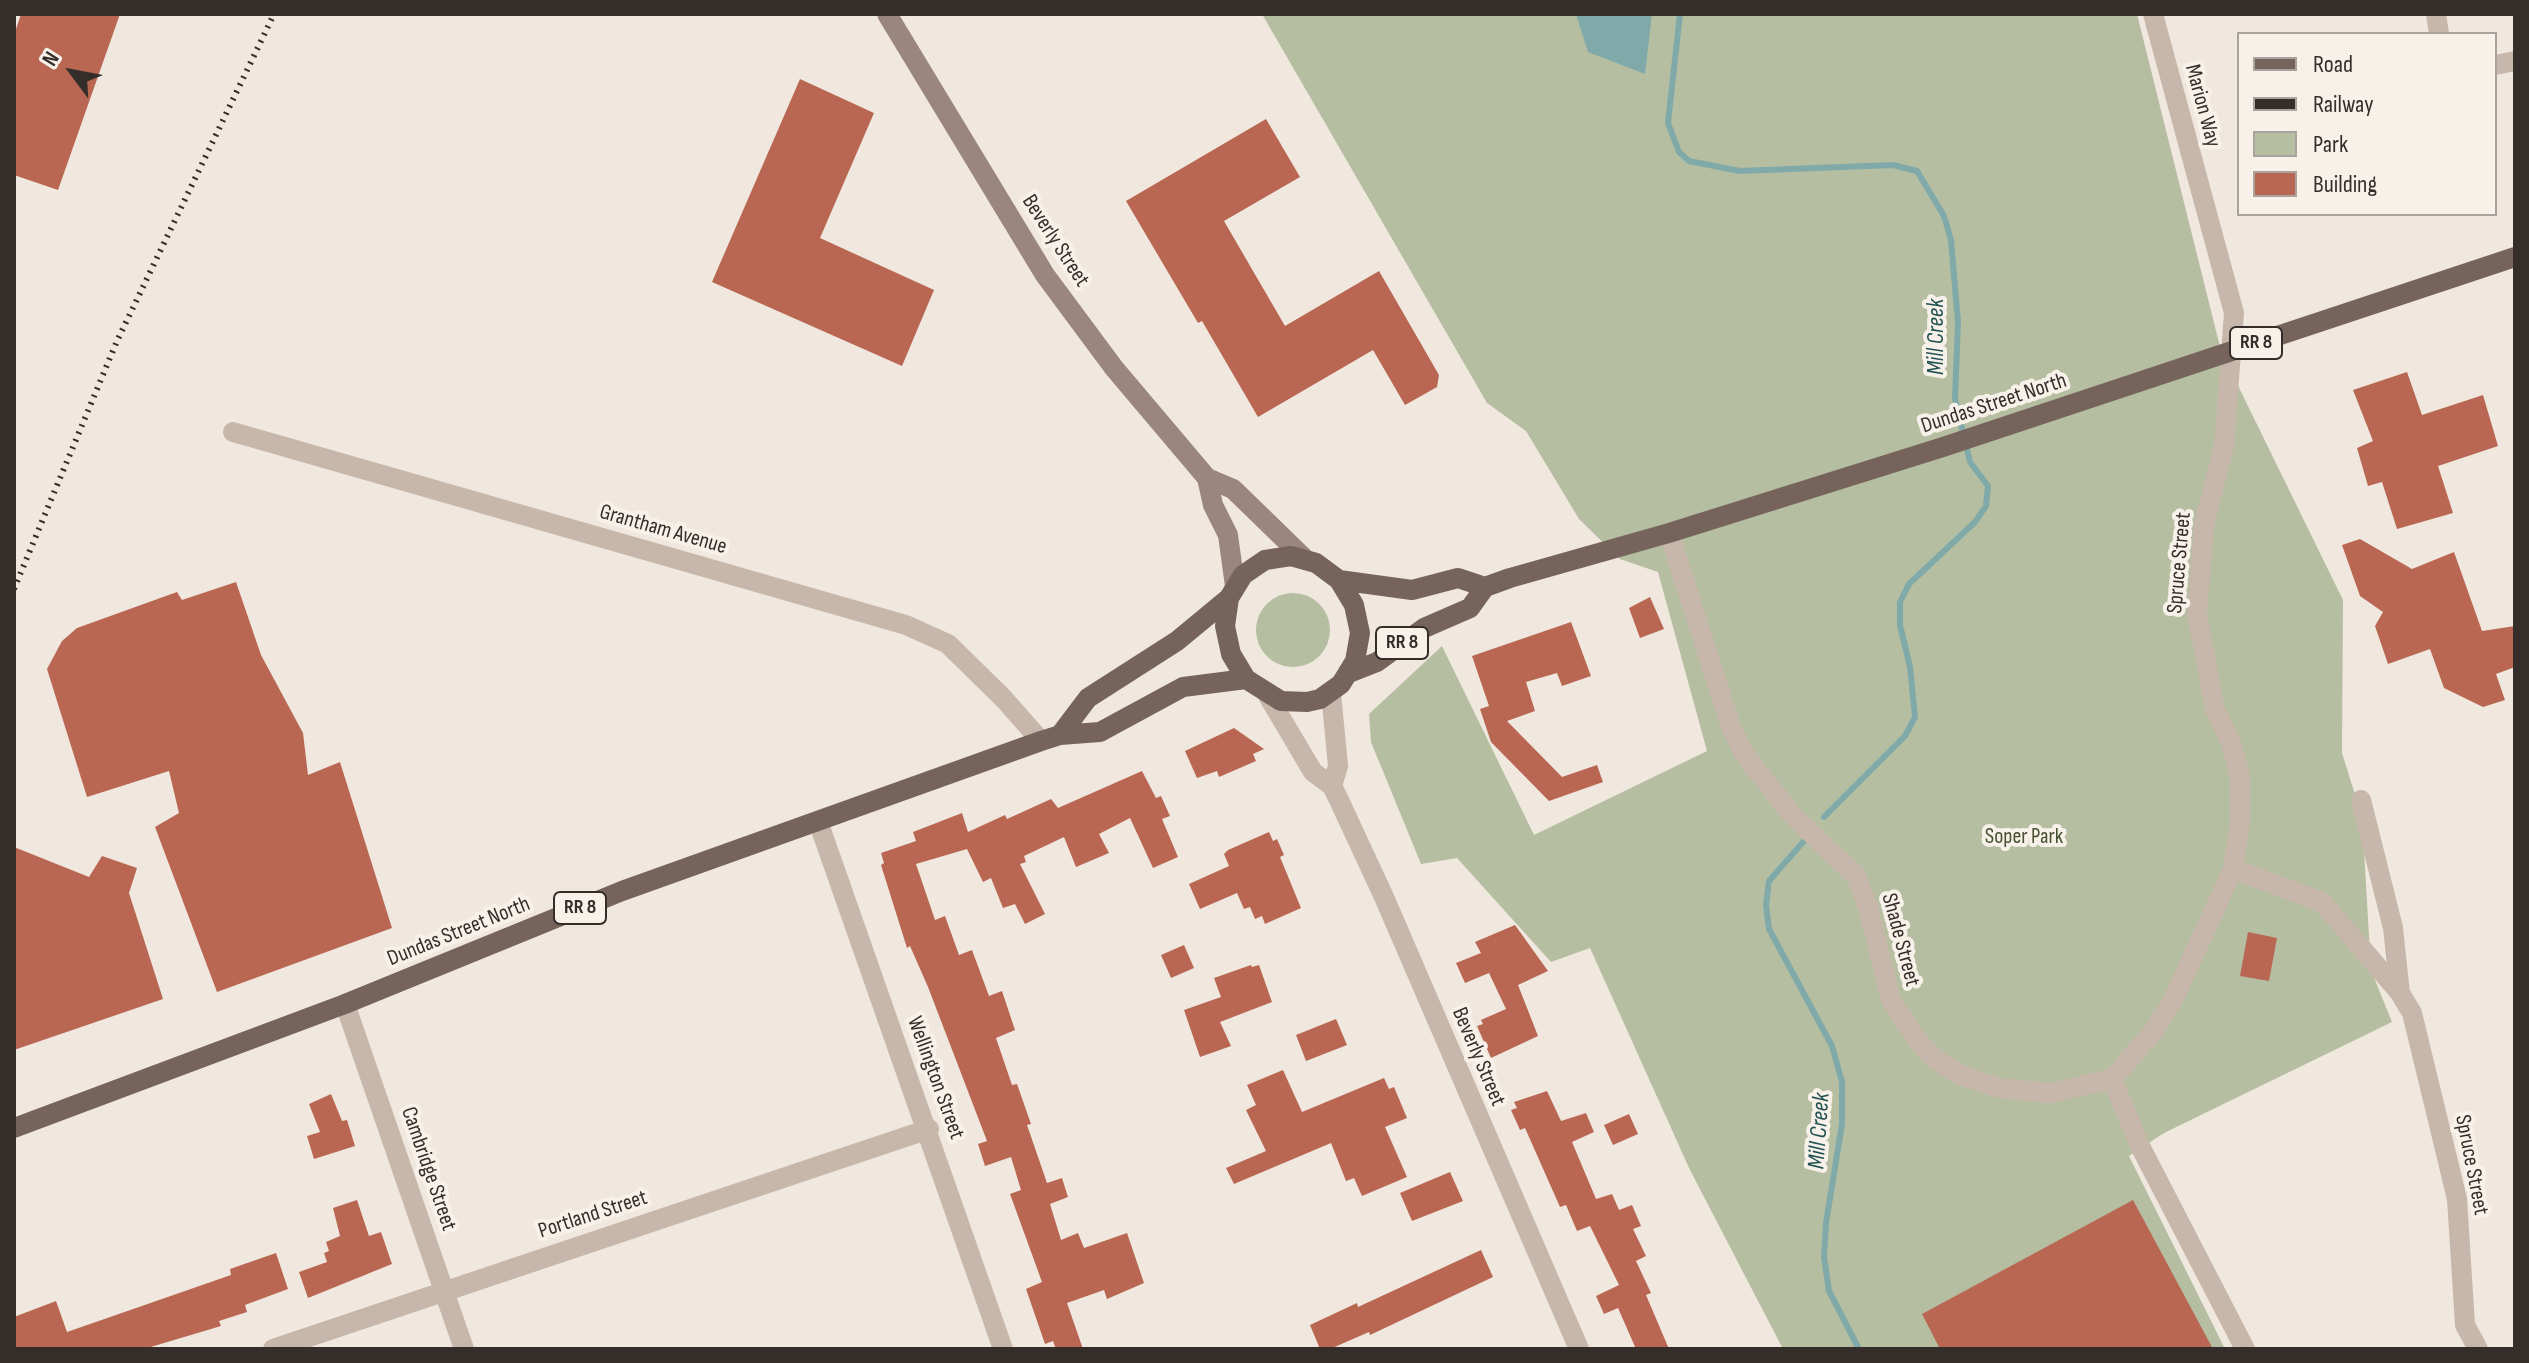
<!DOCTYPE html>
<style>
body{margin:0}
#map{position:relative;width:2529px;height:1363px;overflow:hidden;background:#f0e7de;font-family:"Sofia Sans Condensed",sans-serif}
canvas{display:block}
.frame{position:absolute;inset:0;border:16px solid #352d2a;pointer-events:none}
.legend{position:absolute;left:2237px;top:32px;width:260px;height:184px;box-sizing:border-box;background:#f8f1ea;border:2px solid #aaa39d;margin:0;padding:10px 14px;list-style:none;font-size:24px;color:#352d2a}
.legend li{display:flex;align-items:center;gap:16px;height:40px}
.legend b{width:40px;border:2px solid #aaa39d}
.north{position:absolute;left:32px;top:32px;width:80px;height:80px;-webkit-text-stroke:6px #f8f1ea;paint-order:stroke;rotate:302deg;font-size:22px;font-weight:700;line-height:32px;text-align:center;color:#352d2a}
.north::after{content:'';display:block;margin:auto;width:28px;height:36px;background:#352d2a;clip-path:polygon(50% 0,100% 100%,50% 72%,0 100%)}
</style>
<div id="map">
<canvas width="2529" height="1363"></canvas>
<div class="frame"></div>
<ul class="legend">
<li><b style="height:10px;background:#76645c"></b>Road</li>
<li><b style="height:10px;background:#352d2a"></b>Railway</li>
<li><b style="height:22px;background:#b5bea0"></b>Park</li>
<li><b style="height:22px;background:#b96753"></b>Building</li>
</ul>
<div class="north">N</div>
</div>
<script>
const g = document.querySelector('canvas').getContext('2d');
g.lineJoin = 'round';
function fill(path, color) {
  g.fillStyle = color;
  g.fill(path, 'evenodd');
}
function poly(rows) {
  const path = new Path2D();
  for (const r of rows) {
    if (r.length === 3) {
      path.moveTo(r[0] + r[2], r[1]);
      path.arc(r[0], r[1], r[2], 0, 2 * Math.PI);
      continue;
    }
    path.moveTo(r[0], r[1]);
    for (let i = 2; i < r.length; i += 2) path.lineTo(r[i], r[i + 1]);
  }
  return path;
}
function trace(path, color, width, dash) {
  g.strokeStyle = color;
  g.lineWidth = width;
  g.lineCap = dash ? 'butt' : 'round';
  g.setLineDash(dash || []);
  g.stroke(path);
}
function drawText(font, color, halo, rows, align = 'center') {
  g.font = font + ' "Sofia Sans Condensed",sans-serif';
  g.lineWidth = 8;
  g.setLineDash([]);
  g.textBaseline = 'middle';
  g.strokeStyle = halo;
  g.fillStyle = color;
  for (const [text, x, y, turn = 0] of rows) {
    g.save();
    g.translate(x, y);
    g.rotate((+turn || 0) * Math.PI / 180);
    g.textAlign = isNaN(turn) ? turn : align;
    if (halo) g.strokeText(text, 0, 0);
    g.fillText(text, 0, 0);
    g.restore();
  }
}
fill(poly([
 [1262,14,2137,14,2221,351,2343,600,2342,753,2362,817,2371,970,2392,1022,2164,1133,2129,1156,2225,1349,1783,1349,1690,1170,1590,948,1551,962,1457,858,1421,864,1371,742,1369,714,1442,646,1534,835,1707,751,1658,572,1620,559,1579,519,1526,431,1487,403],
 [1293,630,37]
]), '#b5bea0');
fill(poly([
 [1576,14,1652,14,1645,74,1588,52]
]), '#80aaaa');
trace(poly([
 [1680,14,1668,123,1679,152,1689,161,1740,171,1893,165,1917,171,1944,216,1951,240,1958,322,1955,399,1970,462,1988,486,1986,506,1975,522,1909,584,1900,602,1900,625,1910,667,1915,717,1905,736,1824,817],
 [1804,841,1769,881,1766,905,1769,929,1832,1046,1842,1082,1842,1124,1826,1223,1824,1257,1829,1291,1859,1349]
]), '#80aaaa', 6);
fill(poly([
 [21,14,120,14,58,190,14,175,14,35],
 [800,79,874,113,820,238,934,290,902,366,712,282],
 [1266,119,1300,177,1224,221,1285,326,1379,271,1439,375,1437,387,1405,405,1373,350,1258,417,1202,321,1198,323,1126,201],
 [2407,372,2422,415,2483,395,2498,446,2438,466,2453,513,2397,529,2382,482,2368,486,2357,448,2373,441,2353,390],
 [2360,539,2412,569,2454,552,2482,631,2515,626,2515,667,2496,674,2505,700,2483,707,2444,688,2430,649,2388,664,2375,626,2383,612,2360,596,2342,545],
 [236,582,261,655,303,733,308,775,340,762,392,928,217,992,155,827,179,813,169,771,87,797,47,669,62,641,77,628,177,592,182,600],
 [1650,597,1664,629,1640,638,1629,608],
 [1571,622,1591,676,1562,686,1557,673,1526,682,1535,711,1507,721,1562,777,1597,765,1603,782,1549,801,1491,742,1480,709,1489,706,1472,656],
 [1234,728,1264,749,1253,754,1256,761,1219,777,1217,771,1197,778,1185,751],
 [1142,771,1156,798,1161,796,1170,816,1162,819,1178,857,1153,868,1130,818,1099,834,1109,853,1076,867,1064,837,1024,856,1026,862,1020,864,1045,914,1025,924,1015,904,1003,908,991,878,983,882,967,849,916,864,935,920,945,916,959,955,972,950,989,996,1002,991,1015,1030,996,1038,1012,1085,1017,1084,1031,1124,1027,1125,1047,1183,1062,1178,1068,1197,1050,1204,1061,1240,1078,1233,1084,1248,1127,1233,1144,1283,1107,1299,1104,1290,1067,1303,1083,1349,1056,1349,1053,1341,1045,1344,1026,1289,1042,1282,1010,1194,1021,1190,1011,1157,985,1166,978,1144,987,1141,928,987,910,946,907,948,881,865,884,863,881,853,916,841,913,832,962,813,968,832,1005,815,1007,819,1051,799,1058,808],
 [1269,832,1273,841,1277,839,1284,855,1280,857,1301,908,1265,924,1262,916,1255,919,1250,907,1244,909,1237,893,1200,909,1189,884,1229,866,1224,854,1228,850],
 [14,847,89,877,102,856,137,868,129,893,163,999,14,1050],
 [1515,925,1548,971,1518,985,1538,1036,1491,1058,1477,1026,1483,1024,1481,1020,1506,1009,1489,973,1465,983,1456,963,1481,953,1475,942],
 [2248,932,2277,938,2269,981,2240,976],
 [1184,945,1194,968,1171,978,1161,955],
 [1251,965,1252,967,1259,965,1272,1002,1220,1022,1231,1046,1200,1057,1184,1010,1221,997,1214,978],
 [1336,1019,1347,1045,1306,1061,1296,1035],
 [1283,1070,1302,1112,1384,1078,1389,1089,1394,1087,1407,1118,1385,1127,1407,1177,1362,1196,1354,1178,1346,1181,1331,1143,1234,1184,1226,1168,1266,1151,1246,1110,1256,1105,1247,1085],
 [1547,1091,1561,1121,1586,1113,1594,1132,1572,1142,1596,1199,1612,1194,1619,1210,1632,1205,1641,1226,1633,1229,1646,1256,1636,1261,1651,1293,1646,1295,1669,1349,1636,1349,1618,1308,1604,1314,1596,1296,1619,1285,1590,1226,1577,1231,1566,1205,1560,1207,1525,1128,1520,1130,1511,1110,1517,1108,1514,1102],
 [331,1094,342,1121,347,1120,355,1146,314,1159,307,1136,320,1132,309,1104],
 [1629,1114,1638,1134,1613,1145,1604,1125],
 [1450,1172,1463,1201,1412,1221,1400,1193],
 [357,1200,369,1236,381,1232,392,1264,308,1298,299,1272,327,1262,324,1253,329,1251,326,1242,340,1236,333,1208],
 [2133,1200,2213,1349,1940,1349,1922,1314],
 [1481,1250,1493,1277,1370,1335,1369,1332,1330,1349,1320,1349,1310,1325,1357,1303,1358,1307],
 [276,1253,288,1289,245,1305,247,1312,219,1321,221,1326,144,1349,14,1349,14,1317,56,1301,67,1332,231,1275,230,1269]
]), '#b96753');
trace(poly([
 [2436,14,2439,34],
 [2495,65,2515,61],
 [233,432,906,625,948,644,1004,699,1041,741],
 [1669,533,1731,727,1744,754,1794,817,1856,876,1868,907,1891,1000,1918,1041,1935,1059,1960,1075,1999,1088,2050,1093,2112,1079],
 [2361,800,2393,928,2400,993],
 [819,824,1003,1349],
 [2233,869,2322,902,2400,993,2412,1013,2457,1199,2465,1325,2478,1349],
 [345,1004,464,1349],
 [2112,1079,2153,1032,2173,1000,2233,869,2240,824,2240,776,2231,743,2215,709,2197,614,2204,525,2224,446,2234,313,2153,14],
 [2112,1079,2139,1144,2245,1349],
 [273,1349,929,1129]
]), '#c7b7ab', 20);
trace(poly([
 [1331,693,1338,766,1332,786],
 [1268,696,1313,772,1332,786,1338,798,1384,897,1579,1349]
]), '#c7b7ab', 20);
trace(poly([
 [887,14,1045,275,1114,368,1207,478,1213,505,1228,535,1235,586],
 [1207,478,1233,489,1304,558]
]), '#9a867d', 20);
trace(poly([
 [1291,556,1316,563,1339,580,1354,605,1360,633,1355,661,1341,684,1320,699,1307,702,1281,701,1246,679,1231,654,1225,626,1229,598,1243,575,1265,560,1291,556],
 [1339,580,1412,590,1458,578,1485,587],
 [1349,673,1377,662,1424,628,1470,608,1485,587,1510,578,1669,533,1943,447,2515,257],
 [1060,735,1088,698,1177,641,1229,598],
 [14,1128,345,1004,622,891,1041,741,1060,735,1100,732,1183,687,1246,679]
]), '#76645c', 20);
trace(poly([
 [14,589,117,341,274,14]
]), '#352d2a', 6, [2, 6]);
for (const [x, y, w] of [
 [2256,343,52],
 [1402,643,52],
 [580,908,52]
]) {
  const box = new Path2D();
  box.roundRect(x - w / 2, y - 16, w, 32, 6);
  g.fillStyle = '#f8f1ea';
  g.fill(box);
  trace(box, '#352d2a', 2);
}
drawText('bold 20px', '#352d2a', null, [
 ["RR 8",2256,343],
 ["RR 8",1402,643],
 ["RR 8",580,908]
]);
drawText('22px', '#352d2a', '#f8f1ea', [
 ["Marion Way",2202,106,75],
 ["Beverly Street",1055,241,57],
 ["Dundas Street North",1994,404,-18],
 ["Grantham Avenue",663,530,16],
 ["Spruce Street",2180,563,-85],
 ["Dundas Street North",459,932,-22],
 ["Shade Street",1900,940,75],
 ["Beverly Street",1478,1057,67],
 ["Wellington Street",935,1078,70],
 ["Spruce Street",2471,1165,79],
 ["Cambridge Street",428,1169,71],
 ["Portland Street",593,1215,-18]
]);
drawText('22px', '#465130', '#f8f1ea', [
 ["Soper Park",2024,837]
]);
drawText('italic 24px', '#235253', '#f8f1ea', [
 ["Mill Creek",1937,337,-90],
 ["Mill Creek",1820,1131,-86]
]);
</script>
